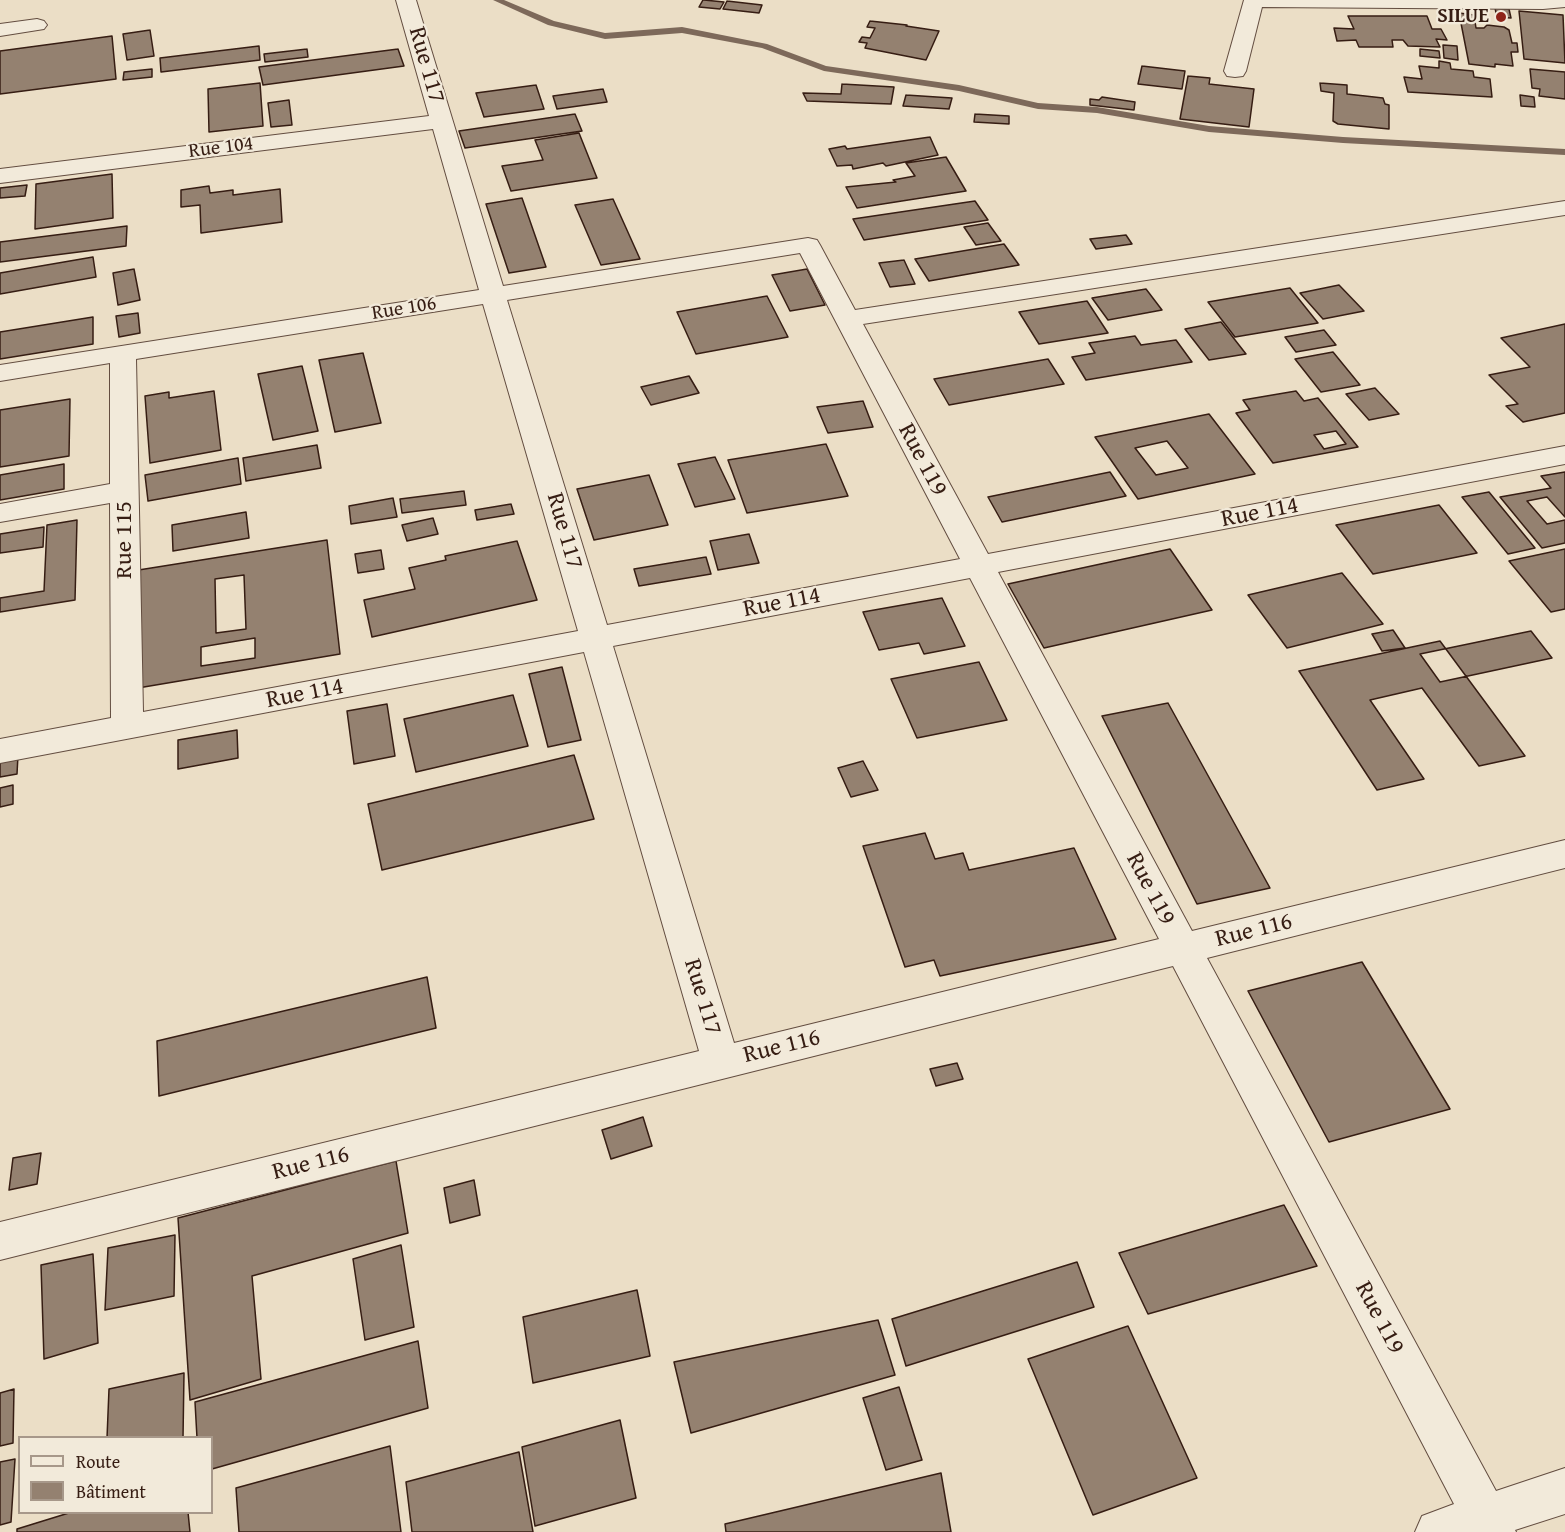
<!DOCTYPE html>
<meta charset="utf-8">
<style>
body{margin:0}
#map{position:relative;width:1565px;height:1532px;overflow:hidden;background:#ebdec6;font-family:"Gentium Book Plus",serif}
canvas{display:block}
.legend{position:absolute;left:18px;top:1436px;width:195px;height:78px;box-sizing:border-box;background:#f2eada;border:2px solid #a7988a;margin:0;padding:8px 10px;list-style:none;font-size:18px;color:#361d13}
.legend li{display:flex;align-items:center;gap:12px;height:30px}
.legend b{width:30px;border:2px solid #a7988a}
</style>
<div id="map">
<canvas width="1565" height="1532"></canvas>
<ul class="legend">
<li><b style="height:8px;background:#f2eada"></b>Route</li>
<li><b style="height:16px;background:#948170"></b>Bâtiment</li>
</ul>
</div>
<script>
const g = document.querySelector('canvas').getContext('2d');
g.lineJoin = 'round';
function poly(rows) {
  const path = new Path2D();
  for (const r of rows) {
    path.moveTo(r[0], r[1]);
    for (let i = 2; i < r.length; i += 2) path.lineTo(r[i], r[i + 1]);
  }
  return path;
}
function fill(path, color) {
  g.fillStyle = color;
  g.fill(path, 'evenodd');
}
function trace(path, color, width, dash) {
  g.strokeStyle = color;
  g.lineWidth = width;
  g.lineCap = dash ? 'butt' : 'round';
  g.setLineDash(dash || []);
  g.stroke(path);
}
function drawText(font, color, halo, rows, align = 'center') {
  g.font = font + ' "Gentium Book Plus",serif';
  g.lineWidth = 4.5;
  g.setLineDash([]);
  g.textBaseline = 'middle';
  g.strokeStyle = halo;
  g.fillStyle = color;
  for (const [text, x, y, turn = 0] of rows) {
    g.save();
    g.translate(x, y);
    g.rotate((+turn || 0) * Math.PI / 180);
    g.textAlign = isNaN(turn) ? turn : align;
    if (halo) g.strokeText(text, 0, 0);
    g.fillText(text, 0, 0);
    g.restore();
  }
}
fill(poly([
 [493,0,504,0,554,21,605,33,682,27,767,44,826,66,959,85,1038,103,1097,107,1209,126,1343,137,1565,149,1565,155,1343,143,1209,132,1097,113,1038,109,959,91,824,71,762,48,682,33,605,39,548,25,493,0]
]), '#7d695a');
const building = poly([
 [703,0,704,0,724,2,720,9,699,7,703,0],
 [727,1,762,5,759,13,723,9,727,1],
 [1495,8,1509,9,1511,18,1497,17,1495,8],
 [1519,11,1563,15,1565,63,1524,59,1519,11],
 [1459,13,1474,15,1476,28,1484,28,1487,25,1504,27,1509,30,1512,43,1517,43,1518,52,1511,52,1513,66,1495,64,1495,67,1469,64,1459,13],
 [1348,16,1427,16,1432,29,1441,29,1447,40,1436,39,1440,47,1408,46,1403,40,1392,40,1393,47,1359,47,1356,40,1337,41,1334,28,1354,29,1348,16],
 [870,21,907,25,906,26,939,31,926,60,865,48,867,43,859,42,862,37,870,38,875,28,867,27,870,21],
 [150,30,154,56,127,60,123,34,150,30],
 [112,36,116,79,0,94,0,51,112,36],
 [1443,45,1457,46,1458,60,1444,58,1443,45],
 [259,46,260,60,161,72,160,58,259,46],
 [307,49,308,57,265,62,264,54,307,49],
 [398,49,404,66,263,85,259,67,398,49],
 [1420,49,1439,51,1440,58,1420,56,1420,49],
 [1439,61,1450,63,1451,69,1473,71,1474,77,1490,79,1492,97,1408,92,1404,77,1422,79,1419,66,1439,68,1439,61],
 [1142,66,1185,71,1182,89,1138,84,1142,66],
 [152,69,152,77,123,80,124,72,152,69],
 [1530,69,1565,72,1565,99,1539,96,1540,89,1532,88,1530,69],
 [1188,76,1210,78,1209,84,1254,89,1249,127,1180,119,1188,76],
 [260,83,263,126,209,132,208,89,260,83],
 [1320,83,1347,85,1347,94,1383,98,1385,104,1389,105,1389,129,1338,124,1333,121,1334,93,1321,91,1320,83],
 [842,84,894,87,891,104,807,101,803,93,841,94,842,84],
 [536,85,544,109,484,117,476,93,536,85],
 [603,89,607,102,557,109,553,96,603,89],
 [906,95,952,98,949,109,903,106,906,95],
 [1520,95,1534,97,1535,107,1521,106,1520,95],
 [1102,97,1135,102,1134,110,1090,105,1090,99,1099,100,1102,97],
 [289,100,292,125,271,127,268,103,289,100],
 [575,114,582,131,465,148,459,131,575,114],
 [975,114,1009,116,1009,124,974,122,975,114],
 [579,133,597,178,511,191,502,166,543,160,535,140,579,133],
 [930,137,938,155,886,166,883,163,853,169,852,165,837,166,829,149,845,146,847,149,930,137],
 [946,157,966,191,857,208,846,187,896,182,893,180,915,176,906,163,946,157],
 [112,174,113,218,35,229,36,184,112,174],
 [27,185,25,196,0,198,0,188,27,185],
 [209,186,210,193,233,190,233,195,280,189,282,222,201,233,200,205,181,207,181,190,209,186],
 [522,198,546,267,509,273,486,204,522,198],
 [613,199,640,259,601,265,575,205,613,199],
 [975,201,988,220,864,240,853,219,975,201],
 [988,223,1001,241,976,245,964,227,988,223],
 [127,226,126,246,0,262,0,242,127,226],
 [1126,235,1132,244,1096,249,1090,239,1126,235],
 [1004,244,1019,265,929,281,915,259,1004,244],
 [93,257,96,277,0,294,0,273,93,257],
 [904,260,915,284,890,287,879,263,904,260],
 [134,269,140,300,118,305,113,273,134,269],
 [807,269,825,305,790,311,772,275,807,269],
 [1339,285,1364,311,1323,319,1300,293,1339,285],
 [1290,288,1318,323,1235,337,1208,302,1290,288],
 [1146,289,1162,310,1108,320,1092,298,1146,289],
 [767,296,788,337,696,354,677,312,767,296],
 [1087,301,1108,333,1039,344,1019,312,1087,301],
 [138,313,140,333,119,337,116,316,138,313],
 [93,317,93,344,0,359,0,332,93,317],
 [1221,322,1246,354,1209,360,1185,329,1221,322],
 [1565,324,1565,413,1523,422,1506,406,1518,404,1489,375,1530,367,1501,338,1565,324],
 [1324,330,1336,345,1296,352,1285,337,1324,330],
 [1135,336,1141,345,1176,340,1192,362,1086,380,1072,357,1095,353,1089,343,1135,336],
 [1333,352,1360,385,1321,392,1295,359,1333,352],
 [363,353,381,423,335,432,319,360,363,353],
 [1048,359,1064,384,949,405,934,379,1048,359],
 [302,366,318,431,273,440,258,374,302,366],
 [689,376,699,393,651,405,641,387,689,376],
 [1375,388,1399,414,1369,420,1346,394,1375,388],
 [214,391,221,450,150,463,145,396,169,392,169,398,214,391],
 [1296,391,1304,401,1318,398,1358,447,1273,463,1236,413,1250,410,1243,400,1296,391],
 [1336,431,1346,444,1324,449,1314,435,1336,431],
 [70,399,69,456,0,467,0,410,70,399],
 [863,401,873,427,828,433,817,407,863,401],
 [1209,414,1255,474,1138,499,1095,437,1209,414],
 [1167,441,1188,468,1156,475,1135,448,1167,441],
 [826,444,848,496,747,513,728,460,826,444],
 [317,445,321,468,246,481,243,458,317,445],
 [715,457,735,499,695,507,678,464,715,457],
 [238,458,241,484,148,501,145,475,238,458],
 [64,464,64,489,0,500,0,475,64,464],
 [1110,472,1126,496,1002,522,988,497,1110,472],
 [1565,472,1565,517,1547,497,1527,501,1547,524,1565,520,1565,543,1542,548,1500,497,1551,488,1541,476,1565,472],
 [649,475,668,525,594,540,577,489,649,475],
 [464,491,466,505,402,513,400,499,464,491],
 [1489,492,1535,548,1508,554,1462,497,1489,492],
 [393,498,397,517,351,524,349,506,393,498],
 [511,504,514,514,477,520,475,510,511,504],
 [1439,505,1477,553,1373,574,1336,525,1439,505],
 [246,512,249,538,173,551,172,525,246,512],
 [433,518,438,534,407,541,402,525,433,518],
 [77,520,75,600,0,612,0,598,44,591,47,525,77,520],
 [44,527,43,547,0,553,0,534,44,527],
 [749,534,759,563,718,570,710,541,749,534],
 [327,540,340,654,126,690,126,572,327,540],
 [244,575,246,629,216,633,215,579,244,575],
 [255,638,255,658,201,666,201,647,255,638],
 [517,541,537,600,372,637,364,600,415,589,409,568,446,560,445,556,517,541],
 [1170,549,1212,610,1044,648,1008,584,1170,549],
 [1565,549,1565,609,1551,612,1509,561,1565,549],
 [381,550,384,569,358,573,355,554,381,550],
 [706,557,711,574,639,586,634,569,706,557],
 [1342,573,1383,624,1287,648,1248,595,1342,573],
 [942,598,965,646,924,654,919,643,879,650,863,612,942,598],
 [1393,630,1405,648,1382,651,1372,634,1393,630],
 [1531,631,1552,658,1440,682,1420,654,1531,631],
 [1440,641,1525,756,1479,766,1422,688,1370,700,1424,779,1377,790,1299,671,1440,641],
 [979,662,1007,720,917,738,891,679,979,662],
 [562,667,581,740,548,747,529,674,562,667],
 [513,695,528,746,416,772,404,719,513,695],
 [1168,703,1270,888,1197,904,1102,716,1168,703],
 [387,704,395,756,354,764,347,711,387,704],
 [237,730,238,758,178,769,178,740,237,730],
 [18,755,17,774,0,777,0,759,18,755],
 [574,755,594,819,382,870,368,804,574,755],
 [863,761,878,790,851,797,838,768,863,761],
 [13,785,13,804,0,807,0,788,13,785],
 [925,833,935,859,963,853,969,870,1074,848,1116,939,940,976,934,960,905,967,863,846,925,833],
 [1362,962,1450,1109,1329,1142,1248,991,1362,962],
 [427,977,436,1028,159,1096,157,1041,427,977],
 [957,1063,963,1079,936,1086,930,1069,957,1063],
 [643,1117,652,1146,611,1159,602,1130,643,1117],
 [41,1153,37,1184,9,1190,13,1158,41,1153],
 [396,1161,408,1233,252,1276,261,1379,190,1400,178,1218,396,1161],
 [474,1180,480,1215,450,1223,444,1188,474,1180],
 [1284,1205,1317,1266,1148,1314,1119,1253,1284,1205],
 [175,1235,174,1296,105,1310,108,1248,175,1235],
 [401,1245,414,1327,365,1340,353,1259,401,1245],
 [93,1254,98,1343,44,1359,41,1265,93,1254],
 [1077,1262,1094,1307,906,1366,892,1319,1077,1262],
 [637,1290,650,1356,533,1383,523,1317,637,1290],
 [878,1320,895,1375,691,1433,674,1362,878,1320],
 [1128,1326,1197,1478,1093,1515,1028,1359,1128,1326],
 [418,1341,428,1408,212,1469,212,1438,197,1438,195,1402,418,1341],
 [184,1373,183,1438,107,1438,109,1389,184,1373],
 [899,1387,922,1460,886,1470,863,1398,899,1387],
 [14,1389,13,1443,0,1446,0,1393,14,1389],
 [620,1420,636,1498,535,1526,522,1447,620,1420],
 [390,1446,401,1532,239,1532,236,1488,390,1446],
 [519,1452,533,1532,412,1532,406,1482,519,1452],
 [15,1459,11,1522,0,1525,0,1462,15,1459],
 [941,1473,951,1532,726,1532,725,1524,941,1473],
 [72,1512,188,1512,190,1532,17,1532,17,1529,72,1512]
]);
fill(building, '#948170');
trace(building, '#361d13', 1.5);
const street = poly([
 [396,0,416,0,503,286,808,238,817,240,820,245,855,310,1565,201,1565,215,863,324,988,554,1565,446,1565,464,998,572,1192,931,1565,840,1565,868,1207,958,1496,1491,1565,1468,1565,1514,1515,1530,1516,1532,1415,1532,1422,1516,1454,1504,1173,966,0,1260,0,1222,699,1051,584,652,0,763,0,739,111,718,110,503,0,522,0,504,110,484,110,363,0,381,0,365,479,290,433,129,0,183,0,169,429,116,396,0],
 [800,253,960,559,607,625,507,300,800,253],
 [483,304,578,631,143,712,136,359,483,304],
 [970,578,1159,939,734,1043,613,646,970,578],
 [1244,0,1565,0,1565,7,1543,9,1262,7,1246,71,1243,76,1235,77,1227,76,1224,71,1244,0],
 [37,19,44,21,47,25,44,29,0,36,0,24,37,19]
]);
trace(street, '#634d40', 2);
fill(street, '#f2eada');
for (const [x, y, r, color] of [
 [1501,17,6,"#8f2418"]
]) {
  const dot = new Path2D();
  dot.arc(x, y, r, 0, 2 * Math.PI);
  g.fillStyle = color;
  g.fill(dot);
  trace(dot, '#f2eada', 2);
}
drawText('bold 20px', '#361d13', '#f2eada', [
 ["SILUE",1489,17]
], 'right');
drawText('20px', '#361d13', '#f2eada', [
 ["Rue 104",221,148,-7],
 ["Rue 106",404,309,-9]
]);
drawText('24px', '#361d13', '#f2eada', [
 ["Rue 117",426,65,74],
 ["Rue 119",922,460,62],
 ["Rue 114",1260,513,-11],
 ["Rue 117",564,531,74],
 ["Rue 115",125,540,-90],
 ["Rue 114",782,603,-11],
 ["Rue 114",305,694,-11],
 ["Rue 119",1150,889,62],
 ["Rue 116",1254,931,-14],
 ["Rue 117",702,997,73],
 ["Rue 116",782,1047,-14],
 ["Rue 116",311,1164,-14],
 ["Rue 119",1379,1318,62]
]);
</script>
